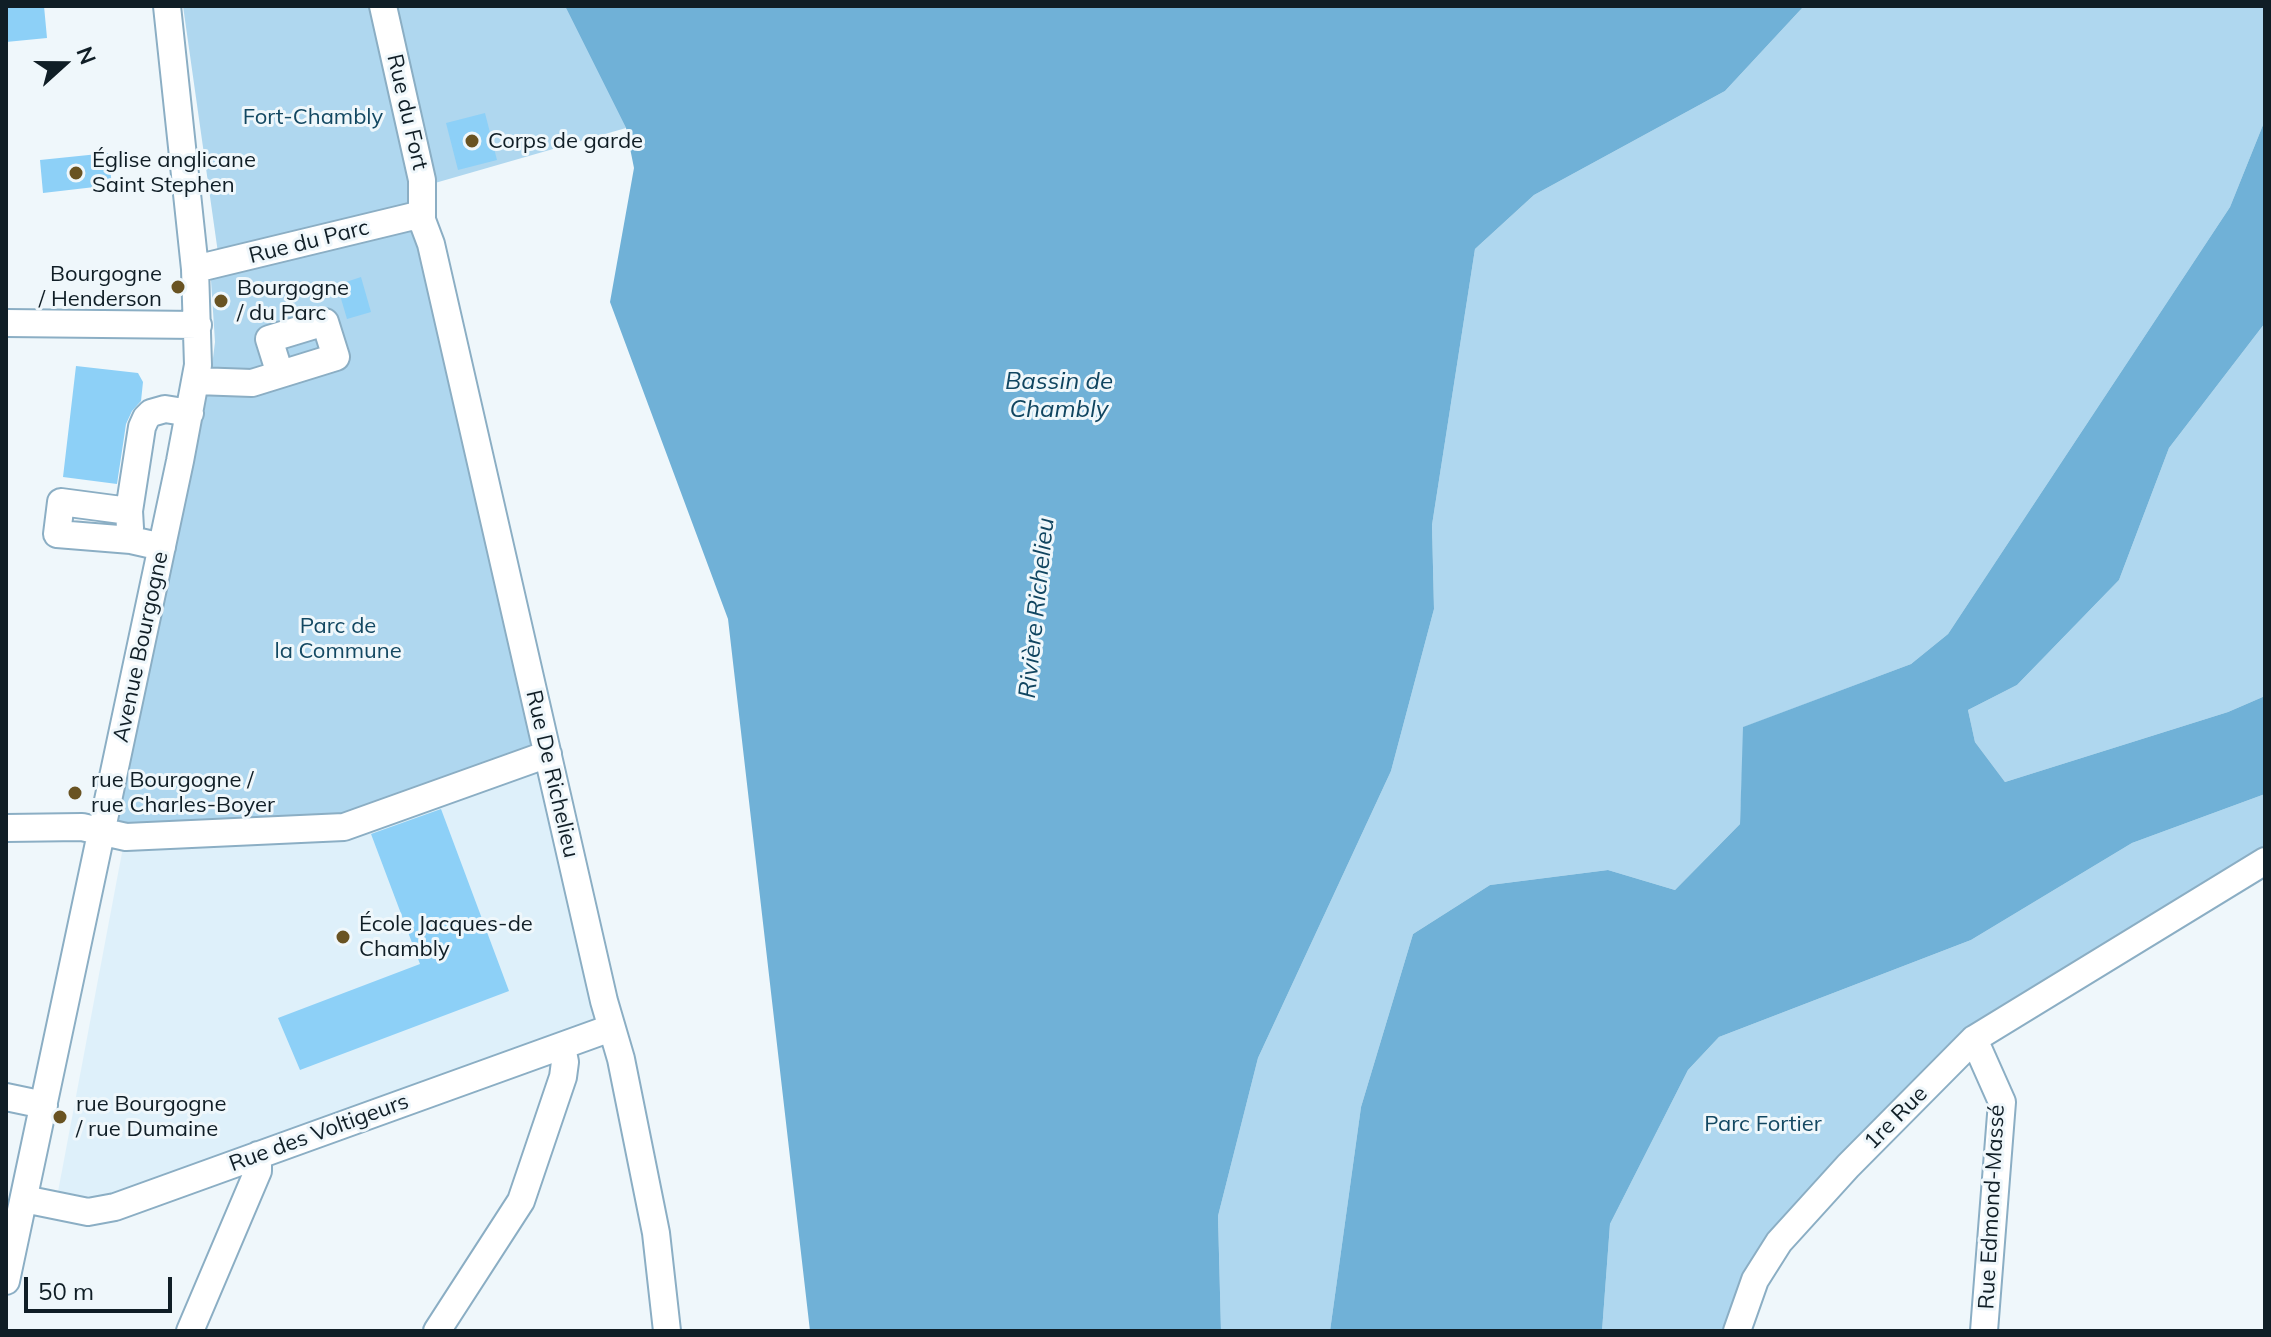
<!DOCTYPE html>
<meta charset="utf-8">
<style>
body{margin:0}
#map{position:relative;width:2271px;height:1337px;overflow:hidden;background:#eff7fb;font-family:Mulish,sans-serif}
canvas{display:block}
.frame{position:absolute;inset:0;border:8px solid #101e26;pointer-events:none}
.north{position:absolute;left:24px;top:24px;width:80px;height:80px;-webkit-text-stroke:6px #eff7fb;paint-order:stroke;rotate:69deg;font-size:22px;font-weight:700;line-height:32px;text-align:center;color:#101e26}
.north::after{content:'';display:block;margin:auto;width:28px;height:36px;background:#101e26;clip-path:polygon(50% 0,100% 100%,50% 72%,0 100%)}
.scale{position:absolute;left:24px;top:1277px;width:148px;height:36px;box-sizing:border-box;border:4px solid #101e26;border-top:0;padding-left:10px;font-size:24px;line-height:28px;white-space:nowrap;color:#101e26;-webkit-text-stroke:6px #eff7fb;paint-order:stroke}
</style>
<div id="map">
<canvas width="2271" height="1337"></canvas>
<div class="frame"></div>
<div class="north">N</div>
<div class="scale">50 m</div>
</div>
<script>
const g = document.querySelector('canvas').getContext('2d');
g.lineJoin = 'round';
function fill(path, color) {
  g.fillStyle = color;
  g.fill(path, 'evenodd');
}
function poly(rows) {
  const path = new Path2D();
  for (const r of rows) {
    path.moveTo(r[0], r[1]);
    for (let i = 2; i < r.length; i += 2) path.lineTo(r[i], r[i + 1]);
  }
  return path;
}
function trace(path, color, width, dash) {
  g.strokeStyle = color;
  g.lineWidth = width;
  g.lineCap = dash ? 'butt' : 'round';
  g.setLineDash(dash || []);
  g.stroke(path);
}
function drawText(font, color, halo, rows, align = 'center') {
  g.font = font + ' Mulish,sans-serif';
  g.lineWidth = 6;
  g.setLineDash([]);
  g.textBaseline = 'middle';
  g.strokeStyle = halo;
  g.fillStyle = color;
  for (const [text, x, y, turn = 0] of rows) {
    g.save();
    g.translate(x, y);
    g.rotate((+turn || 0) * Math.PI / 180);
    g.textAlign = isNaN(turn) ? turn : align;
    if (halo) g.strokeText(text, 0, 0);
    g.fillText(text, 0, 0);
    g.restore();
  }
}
fill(poly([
 [540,764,602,1032,103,1208,57,1197,124,842]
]), '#def0fa');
fill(poly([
 [183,6,565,6,626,128,435,183,428,204,218,253],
 [1804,6,2265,6,2265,120,2230,207,1948,634,1911,664,1744,727,1740,824,1675,890,1608,870,1490,885,1413,934,1361,1107,1330,1331,1221,1331,1218,1216,1258,1058,1391,771,1434,609,1432,525,1475,249,1534,195,1725,91],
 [414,216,548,754,344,827,115,833,211,374,215,342,210,265],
 [2265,323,2265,696,2228,712,2005,782,1975,742,1968,710,2017,685,2119,580,2169,448],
 [2265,794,2265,856,1999,1021,1777,1245,1737,1331,1602,1331,1610,1224,1688,1070,1719,1037,1971,940,2132,843]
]), '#afd7ef');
fill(poly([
 [565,6,1804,6,1725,91,1534,195,1475,249,1432,525,1434,609,1391,771,1258,1058,1218,1216,1221,1331,810,1331,728,619,610,302,634,168,626,128],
 [2265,120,2265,323,2169,448,2119,580,2017,685,1968,710,1975,742,2005,782,2228,712,2265,696,2265,794,2132,843,1971,940,1719,1037,1688,1070,1610,1224,1602,1331,1330,1331,1361,1107,1413,934,1490,885,1608,870,1675,890,1740,824,1743,727,1911,664,1948,634,2230,207]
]), '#70b1d7');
fill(poly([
 [6,6,44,6,47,38,6,42],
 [485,113,497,160,458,170,446,123],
 [108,153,112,185,43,193,40,160],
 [361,277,371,312,347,319,337,285],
 [76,366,138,373,143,382,141,401,132,411,126,424,117,484,63,477],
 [441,809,509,991,300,1070,278,1018,420,964,371,834]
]), '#8dd0f7');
const minor = poly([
 [383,6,422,180,422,220,431,244,604,1001,621,1059,656,1233,667,1331],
 [195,269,414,216,422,220],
 [6,323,198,325],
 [196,381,252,383,336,357,325,322,269,339,280,374],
 [129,511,61,502,57,534,131,540,162,547],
 [130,528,129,511,142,427,146,418,151,413,165,409,190,413],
 [6,828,82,827,126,837,344,827,548,754],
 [1974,1039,2002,1102,1984,1331],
 [6,1097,44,1105],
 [24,1199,88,1212,115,1207,611,1028],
 [6,1281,180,461,198,365,195,269,167,6],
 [190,1331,258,1171,258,1155],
 [437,1331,521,1201,563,1077,565,1062,562,1047],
 [1737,1331,1755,1280,1779,1242,1848,1166,1974,1039,2265,861]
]);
trace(minor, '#8baec4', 30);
trace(minor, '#fff', 26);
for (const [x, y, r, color] of [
 [472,141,8,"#695322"],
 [76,173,8,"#695322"],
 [178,287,8,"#695322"],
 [221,301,8,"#695322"],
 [75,793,8,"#695322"],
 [343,937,8,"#695322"],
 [60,1117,8,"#695322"]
]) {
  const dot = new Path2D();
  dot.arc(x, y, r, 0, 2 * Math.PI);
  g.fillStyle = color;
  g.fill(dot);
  trace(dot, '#eff7fb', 3);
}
drawText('22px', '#101e26', '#eff7fb', [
 ["Rue du Fort",407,112,77],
 ["Rue du Parc",309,242,-14],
 ["Avenue Bourgogne",141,647,-78],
 ["Rue De Richelieu",552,774,77],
 ["1re Rue",1896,1118,-45],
 ["Rue des Voltigeurs",319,1133,-20],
 ["Rue Edmond-Massé",1992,1207,-87]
]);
drawText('22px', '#134862', '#eff7fb', [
 ["Fort-Chambly",313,117],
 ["Parc de",338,626],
 ["la Commune",338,651],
 ["Parc Fortier",1763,1124]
]);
drawText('22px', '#101e26', '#eff7fb', [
 ["Corps de garde",488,141],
 ["Église anglicane",92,160],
 ["Saint Stephen",92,185],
 ["Bourgogne",162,274,"right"],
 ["/ Henderson",162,299,"right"],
 ["Bourgogne",237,288],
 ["/ du Parc",237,313],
 ["rue Bourgogne /",91,780],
 ["rue Charles-Boyer",91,805],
 ["École Jacques-de",359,924],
 ["Chambly",359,949],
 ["rue Bourgogne",76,1104],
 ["/ rue Dumaine",76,1129]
], 'left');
drawText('italic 24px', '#104560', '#eff7fb', [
 ["Bassin de",1059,382],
 ["Chambly",1059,410],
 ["Rivière Richelieu",1037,608,-84]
]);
</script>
